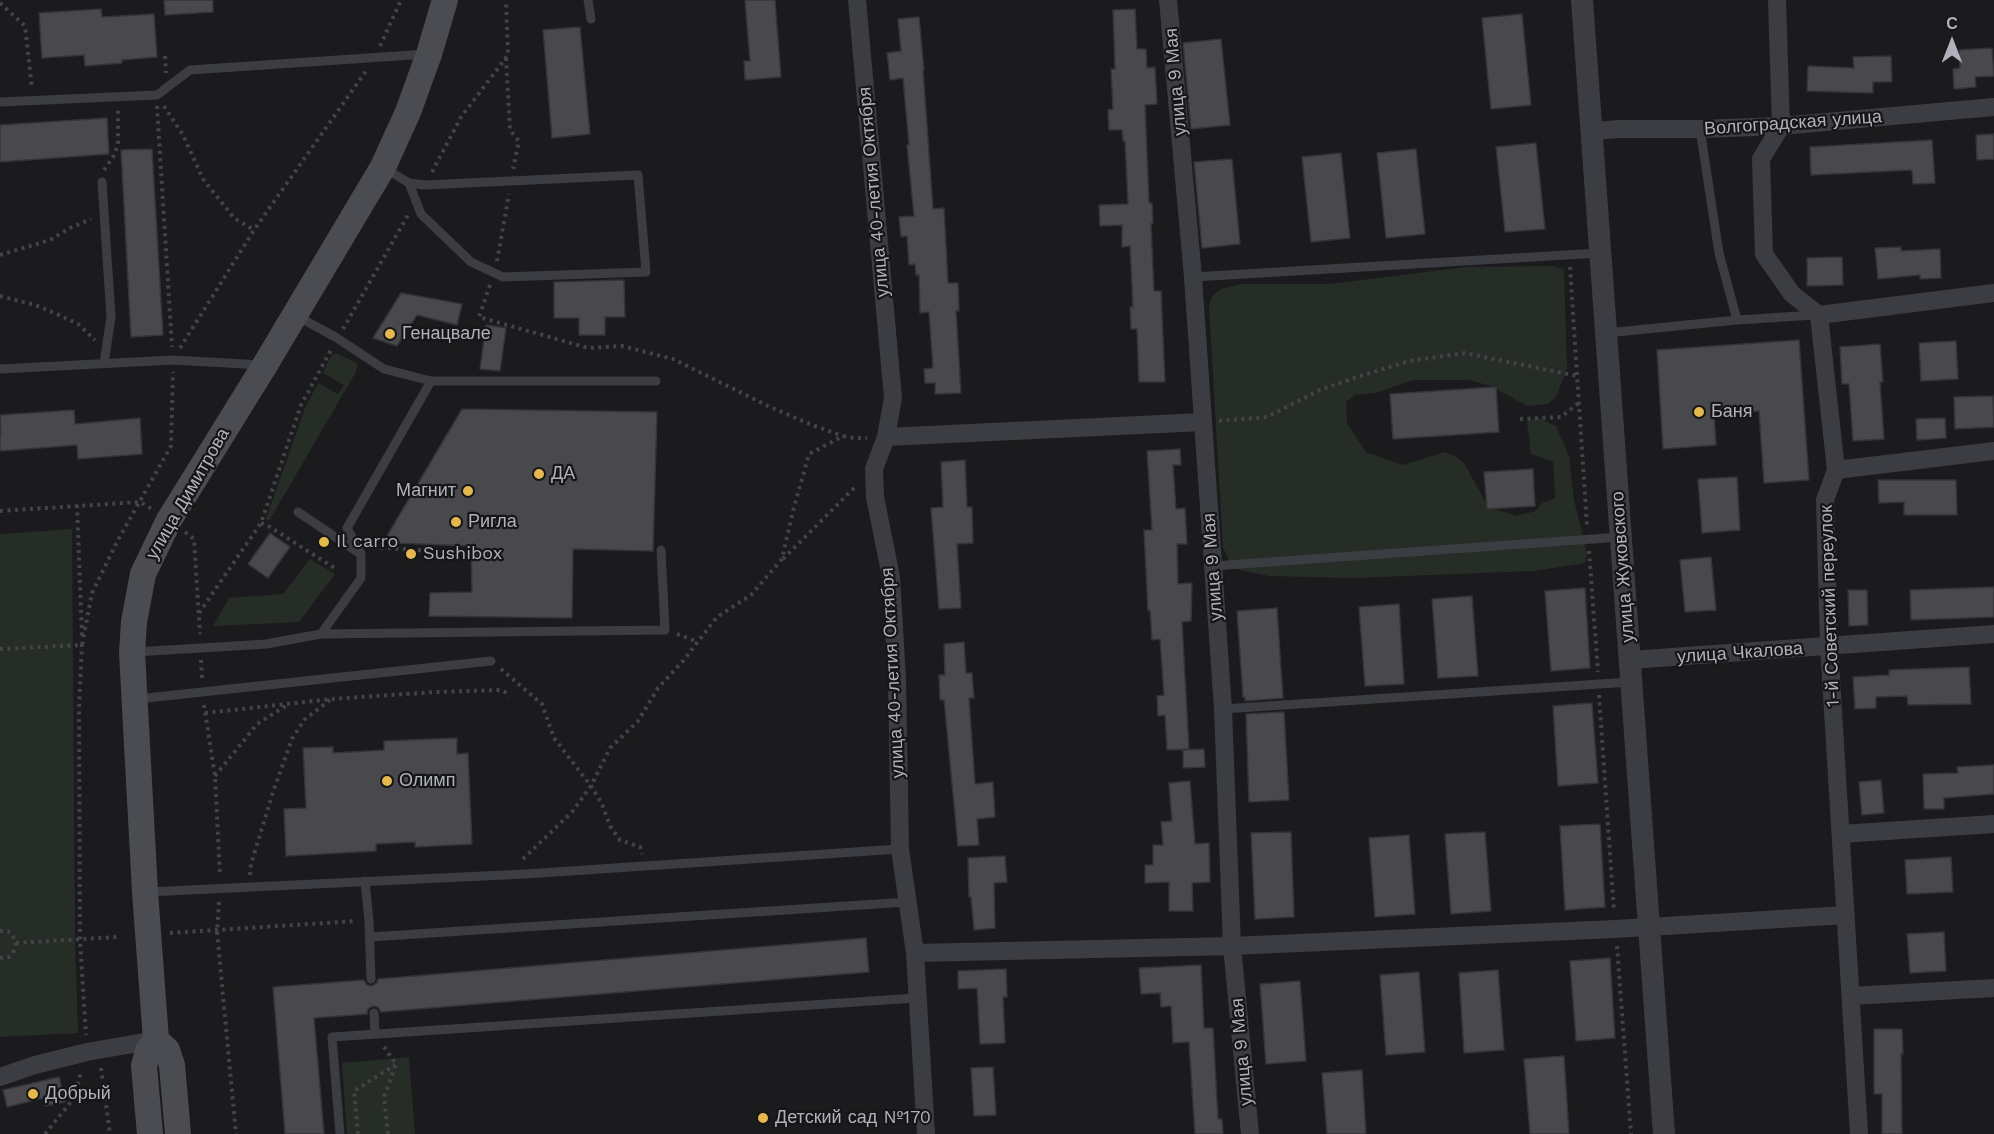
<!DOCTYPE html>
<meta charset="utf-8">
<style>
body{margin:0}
#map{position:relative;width:1994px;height:1134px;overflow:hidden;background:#1b1b1d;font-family:"Work Sans",sans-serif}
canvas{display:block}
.north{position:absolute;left:1922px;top:12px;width:60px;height:60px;-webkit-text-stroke:4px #161618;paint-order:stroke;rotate:0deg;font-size:16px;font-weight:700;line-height:24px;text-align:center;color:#afb2bb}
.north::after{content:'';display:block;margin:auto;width:21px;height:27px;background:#afb2bb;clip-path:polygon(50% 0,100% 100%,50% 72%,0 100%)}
</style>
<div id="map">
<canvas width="1994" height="1134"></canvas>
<div class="north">С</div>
</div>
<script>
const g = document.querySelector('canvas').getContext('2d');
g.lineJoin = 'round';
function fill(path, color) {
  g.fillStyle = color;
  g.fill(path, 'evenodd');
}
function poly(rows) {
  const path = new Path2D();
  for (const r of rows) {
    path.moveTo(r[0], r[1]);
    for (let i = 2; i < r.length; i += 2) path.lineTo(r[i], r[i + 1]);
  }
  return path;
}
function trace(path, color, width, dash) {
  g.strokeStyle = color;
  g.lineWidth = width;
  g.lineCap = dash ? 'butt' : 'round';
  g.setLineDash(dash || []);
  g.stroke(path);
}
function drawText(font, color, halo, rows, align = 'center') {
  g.font = font + ' "Work Sans",sans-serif';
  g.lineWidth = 4.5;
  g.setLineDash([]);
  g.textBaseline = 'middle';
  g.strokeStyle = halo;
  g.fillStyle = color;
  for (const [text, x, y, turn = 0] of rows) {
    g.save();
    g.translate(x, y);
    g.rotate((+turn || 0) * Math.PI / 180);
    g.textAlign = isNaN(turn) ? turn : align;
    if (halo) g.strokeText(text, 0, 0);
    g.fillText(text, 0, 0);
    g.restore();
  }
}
fill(poly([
 [1553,266,1564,269,1567,369,1556,397,1548,404,1527,406,1491,386,1469,380,1413,380,1376,393,1355,395,1346,402,1347,423,1366,452,1403,465,1445,452,1455,456,1464,463,1485,501,1495,509,1516,516,1536,511,1542,503,1555,498,1553,462,1531,454,1527,422,1537,417,1556,426,1569,456,1574,500,1587,553,1585,563,1534,571,1353,578,1269,576,1240,570,1231,565,1223,547,1209,306,1212,296,1221,289,1241,284,1329,284,1466,267],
 [332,354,337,354,357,363,356,372,269,521,266,519,305,408,318,383,338,394,344,385,323,373],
 [72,529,75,940,78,1033,0,1037,0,534],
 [310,559,335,574,299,622,213,626,229,598,283,594],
 [409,1057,415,1134,347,1134,342,1063]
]), '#252d26');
const building = poly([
 [164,0,213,0,213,12,165,15,164,0],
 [745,0,775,0,781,77,745,80,744,61,750,61,745,0],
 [101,9,102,17,154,14,157,57,122,60,122,63,85,66,84,55,42,58,39,13,101,9],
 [1135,9,1137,49,1146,49,1147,68,1155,67,1157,104,1145,105,1149,203,1152,203,1153,223,1151,224,1154,291,1161,291,1165,382,1139,382,1137,329,1131,329,1130,307,1133,307,1130,246,1122,247,1122,225,1100,226,1099,205,1128,204,1125,141,1123,141,1122,130,1109,130,1108,110,1113,109,1111,69,1115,69,1113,10,1135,9],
 [1522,14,1531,105,1491,109,1482,18,1522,14],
 [919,17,924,70,923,70,933,209,944,208,948,283,958,283,959,311,956,311,961,393,935,394,935,383,925,383,924,369,933,368,929,312,920,313,919,275,916,275,915,264,909,265,907,236,901,237,899,217,914,216,907,145,909,145,903,78,890,80,887,53,901,51,898,19,919,17],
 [580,27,590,134,552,138,543,30,580,27],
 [1221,39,1230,125,1191,129,1183,43,1221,39],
 [1992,48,1994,76,1975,77,1976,87,1954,89,1953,69,1960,68,1959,50,1992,48],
 [1891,56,1892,82,1873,82,1873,93,1807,91,1808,66,1854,68,1853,57,1891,56],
 [107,118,109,154,0,162,0,125,107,118],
 [1994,134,1994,159,1977,160,1976,135,1994,134],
 [1932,140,1935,183,1913,184,1912,170,1811,175,1810,147,1932,140],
 [1536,143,1545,229,1505,232,1496,147,1536,143],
 [152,149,163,335,131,337,121,150,152,149],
 [1416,149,1425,234,1386,238,1377,153,1416,149],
 [1341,153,1350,238,1311,242,1302,157,1341,153],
 [1232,159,1240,244,1202,248,1194,162,1232,159],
 [1901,247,1901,251,1940,249,1941,278,1920,279,1920,275,1878,279,1875,248,1901,247],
 [1842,257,1843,285,1807,286,1807,258,1842,257],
 [624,280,625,317,605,317,605,335,579,335,579,318,554,318,554,282,624,280],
 [401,293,462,304,457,325,417,315,397,346,373,338,401,293],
 [486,325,506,328,500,371,480,369,486,325],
 [1799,340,1809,480,1764,483,1759,411,1714,414,1716,445,1663,449,1657,350,1799,340],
 [1956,341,1958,379,1921,381,1919,343,1956,341],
 [1880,344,1883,382,1880,382,1884,439,1853,441,1849,384,1842,384,1840,347,1880,344],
 [1496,387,1499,432,1393,439,1390,394,1496,387],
 [1993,396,1994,427,1955,429,1954,397,1993,396],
 [462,409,657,412,653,551,573,549,572,618,429,616,430,593,472,592,471,546,394,543,387,536,462,409],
 [74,410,75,424,140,418,142,454,78,459,77,445,0,451,0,433,1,433,0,415,74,410],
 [1945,418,1946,438,1917,440,1916,419,1945,418],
 [1180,449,1181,465,1173,465,1176,509,1185,508,1187,544,1177,544,1178,584,1192,583,1191,621,1182,622,1189,749,1167,750,1165,715,1158,716,1157,696,1164,695,1160,639,1152,640,1150,610,1148,611,1144,530,1152,530,1147,451,1180,449],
 [965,460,967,507,972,507,973,543,957,544,961,608,939,609,931,508,943,507,941,462,965,460],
 [1533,469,1535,506,1487,509,1484,472,1533,469],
 [1737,477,1740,530,1702,533,1698,479,1737,477],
 [1878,480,1956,480,1957,515,1904,515,1904,502,1879,503,1878,480],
 [270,533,290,547,268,578,248,564,270,533],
 [1711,557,1716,610,1685,612,1680,560,1711,557],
 [1994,587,1994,617,1911,620,1910,590,1994,587],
 [1585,588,1590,668,1551,671,1545,591,1585,588],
 [1848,590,1867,590,1868,625,1849,626,1848,590],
 [1472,596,1478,676,1438,678,1432,599,1472,596],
 [1399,604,1404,684,1365,686,1359,607,1399,604],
 [1277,608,1283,698,1245,701,1245,697,1243,697,1237,611,1277,608],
 [964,642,966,673,972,673,974,698,969,698,975,784,993,782,995,817,977,819,979,845,958,846,944,700,940,700,939,675,945,675,944,644,964,642],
 [1969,667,1971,704,1908,705,1907,696,1876,697,1876,708,1855,709,1853,677,1889,675,1889,670,1969,667],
 [1592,703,1598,783,1558,786,1553,706,1592,703],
 [1284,712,1289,800,1249,802,1246,714,1284,712],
 [457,738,457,754,468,753,472,844,415,847,415,842,376,844,376,851,286,856,284,809,306,808,303,748,333,747,333,753,384,750,384,741,457,738],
 [1204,749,1205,767,1183,768,1183,750,1204,749],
 [1994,765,1994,794,1944,798,1944,809,1924,809,1923,774,1958,773,1957,767,1994,765],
 [1881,780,1884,813,1862,815,1859,782,1881,780],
 [1190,781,1195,844,1209,843,1210,882,1192,883,1193,911,1169,911,1169,882,1145,883,1145,865,1153,865,1153,845,1163,845,1161,822,1172,821,1169,783,1190,781],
 [1600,824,1605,907,1565,910,1560,826,1600,824],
 [1291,832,1294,917,1255,919,1251,833,1291,832],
 [1485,832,1491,911,1451,914,1445,834,1485,832],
 [1409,835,1415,914,1375,917,1369,838,1409,835],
 [1005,856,1007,882,994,883,995,928,974,930,971,897,969,897,968,858,1005,856],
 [1951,857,1953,892,1907,894,1905,860,1951,857],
 [1944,932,1946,971,1910,973,1907,934,1944,932],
 [866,938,869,972,381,1012,378,1007,373,1006,368,1009,367,1014,314,1018,324,1134,285,1134,273,987,364,980,367,985,372,986,377,983,378,979,866,938],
 [1610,958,1615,1038,1576,1041,1570,961,1610,958],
 [1201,965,1204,1028,1213,1028,1218,1119,1222,1119,1223,1134,1195,1134,1189,1042,1173,1043,1171,1006,1161,1007,1160,993,1141,994,1139,968,1201,965],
 [1006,969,1007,997,1003,997,1005,1043,980,1044,977,988,958,989,958,971,1006,969],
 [1498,970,1504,1050,1464,1053,1459,973,1498,970],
 [1419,972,1425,1052,1386,1055,1380,975,1419,972],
 [1300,981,1306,1061,1266,1064,1260,984,1300,981],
 [1874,1029,1902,1029,1903,1054,1901,1054,1902,1134,1882,1134,1882,1094,1874,1094,1874,1029],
 [1564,1056,1569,1134,1530,1134,1524,1059,1564,1056],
 [993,1067,996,1115,974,1116,971,1068,993,1067],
 [1362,1070,1366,1134,1327,1134,1322,1073,1362,1070],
 [59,1077,65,1102,45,1106,43,1098,7,1107,3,1090,59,1077]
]);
fill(building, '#48484d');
trace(building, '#353539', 1.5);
trace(poly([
 [0,3,25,26,32,89],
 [380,46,401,0],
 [165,56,166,73],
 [506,58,510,130,519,141,513,169],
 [157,106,172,347],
 [164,106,183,135,203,179,234,218,254,230],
 [104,170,113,157,118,145,118,109],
 [432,172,461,117,508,55,506,0],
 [0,255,50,240,70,228,91,219],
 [497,261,509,194],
 [1570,267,1587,526],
 [490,285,479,317,588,348,622,346,673,359,768,406,812,425,843,436],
 [0,296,35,305,57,314,78,324,95,340],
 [343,329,408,215],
 [180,348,254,230,366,71],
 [1520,419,1561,417,1580,402],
 [1219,421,1267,417,1320,390,1357,377,1409,361,1465,353,1577,376],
 [77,505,82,636],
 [0,511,140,502,152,509],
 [261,523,270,527,336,569],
 [185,532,194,539,200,634],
 [373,547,444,552],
 [1589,551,1598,672],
 [783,559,856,486],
 [199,613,261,523,301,405,332,348],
 [677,634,698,642],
 [82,644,79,707,80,940,86,1035],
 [0,649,82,645,92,593,118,540,171,446,173,372],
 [201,660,202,679],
 [501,669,542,704,554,738,591,786,602,804,610,826,620,840,640,847,642,854],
 [1599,695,1614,912],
 [204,705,215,776,220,876],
 [205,713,332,699,436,692,500,690,505,692,509,697],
 [215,776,257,724,289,704],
 [523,859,572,812,591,786,610,748,638,721,658,688,683,661,717,617,751,595,782,559,793,511,809,454,843,436,854,438,867,438],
 [250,875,251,864,274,789,292,739,304,720,331,699],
 [219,902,217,931,236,1134],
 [0,931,8,931,12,934,16,943,13,953,9,957,0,958],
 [170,933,357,921],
 [16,943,117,937],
 [1617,946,1631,1134],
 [384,1047,396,1064,384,1097,388,1134],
 [101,1068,110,1134],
 [45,1134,74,1098,81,1072],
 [358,1134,354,1091,395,1065]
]), '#424449', 4, [3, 4.5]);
trace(poly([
 [588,0,591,19],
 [0,102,157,95,190,70,427,54],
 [1700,129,1719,253,1737,320,1815,315],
 [383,167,409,183,425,185,638,175,646,272,503,277,471,262,421,214,409,183],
 [102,182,111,317,104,363],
 [1193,277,1600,253],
 [297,316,337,338,384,369,431,381,656,381],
 [1606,333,1737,320],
 [0,369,173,360,262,365],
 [298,512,359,553],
 [1213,566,1621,537],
 [321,634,665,630,661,550],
 [135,652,266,644,321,634,361,578,361,554,347,528,431,381],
 [137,699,491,661],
 [1223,709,1630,682],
 [365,881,369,921,371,979],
 [147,892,525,874,900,849],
 [370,937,908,902],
 [374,1013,375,1034],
 [340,1134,332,1037,916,998]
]), '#3c3d42', 9);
trace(poly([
 [857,0,893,398,886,437,874,469,875,497,891,577,897,678,900,849,915,953,926,1134],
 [1168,0,1193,277,1223,709,1232,946,1250,1134],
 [1777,0,1781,126,1761,159,1764,254,1792,294,1819,315,1836,470,1825,500,1829,646,1859,1134],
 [1592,131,1620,129,1700,129,1781,126,1994,107],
 [1819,315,1994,293],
 [886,437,1203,422],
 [1836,470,1994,451],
 [1630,660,1994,634],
 [1841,834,1994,824],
 [915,953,1232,946,1615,929,1846,915],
 [1851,996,1994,988],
 [0,1077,35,1065,87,1052,156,1040]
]), '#3c3d42', 18);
trace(poly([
 [1582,0,1664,1134]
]), '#3c3d42', 22);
trace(poly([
 [156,1040,167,1050,172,1065,178,1134],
 [150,1134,144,1066,148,1051,156,1040,145,892,132,652,134,622,143,574,169,520,265,365,383,167,408,112,429,54,445,0]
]), '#4a4c51', 26);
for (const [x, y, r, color] of [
 [390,334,6,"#e4b84c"],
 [1699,412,6,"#e4b84c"],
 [539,474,6,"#e4b84c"],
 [468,491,6,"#e4b84c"],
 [456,522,6,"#e4b84c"],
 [324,542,6,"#e4b84c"],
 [411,554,6,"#e4b84c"],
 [387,781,6,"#e4b84c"],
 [33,1094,6,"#e4b84c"],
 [763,1118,6,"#e4b84c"]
]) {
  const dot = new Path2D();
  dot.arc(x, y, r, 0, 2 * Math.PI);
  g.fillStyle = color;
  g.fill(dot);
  trace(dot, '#161618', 2);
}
drawText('18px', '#afb2bb', '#161618', [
 ["улица 9 Мая",1176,82,-95],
 ["Волгоградская улица",1793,123,-4],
 ["улица 40-летия Октября",874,192,-95],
 ["улица Димитрова",188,494,-60],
 ["улица 9 Мая",1213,567,-94],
 ["улица Жуковского",1623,567,-94],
 ["1-й Советский переулок",1830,606,-92],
 ["улица Чкалова",1740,653,-4],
 ["улица 40-летия Октября",893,673,-93],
 ["улица 9 Мая",1242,1052,-95]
]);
drawText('18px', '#afb2bb', '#161618', [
 ["Генацвале",402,334],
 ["Баня",1711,412],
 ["ДА",551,474],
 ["Магнит",456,491,"right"],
 ["Ригла",468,522],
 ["Il carro",336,542],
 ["Sushibox",423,554],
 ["Олимп",399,781],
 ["Добрый",45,1094],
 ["Детский сад №170",775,1118]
], 'left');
</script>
